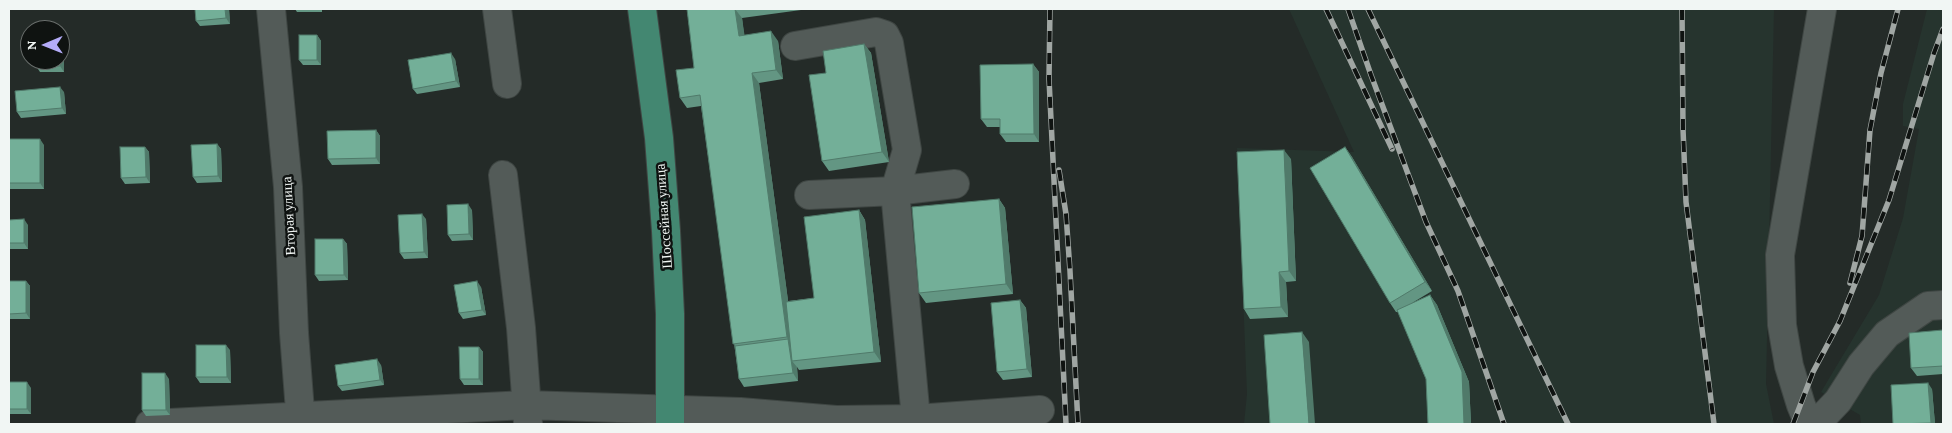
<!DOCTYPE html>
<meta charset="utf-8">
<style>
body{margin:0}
#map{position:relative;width:1952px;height:433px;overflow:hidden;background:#242b28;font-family:"Crimson Pro",serif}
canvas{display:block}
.frame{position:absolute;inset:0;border:10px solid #f1f6f4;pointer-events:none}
.north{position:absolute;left:20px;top:20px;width:50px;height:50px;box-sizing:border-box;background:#0f1311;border:1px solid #696e6c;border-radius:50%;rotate:269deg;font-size:14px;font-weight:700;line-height:20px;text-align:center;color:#f1f6f4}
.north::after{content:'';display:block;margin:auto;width:18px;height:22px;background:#b4acf9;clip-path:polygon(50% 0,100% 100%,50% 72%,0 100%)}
</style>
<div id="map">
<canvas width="1952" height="433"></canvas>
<div class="frame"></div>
<div class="north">N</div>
</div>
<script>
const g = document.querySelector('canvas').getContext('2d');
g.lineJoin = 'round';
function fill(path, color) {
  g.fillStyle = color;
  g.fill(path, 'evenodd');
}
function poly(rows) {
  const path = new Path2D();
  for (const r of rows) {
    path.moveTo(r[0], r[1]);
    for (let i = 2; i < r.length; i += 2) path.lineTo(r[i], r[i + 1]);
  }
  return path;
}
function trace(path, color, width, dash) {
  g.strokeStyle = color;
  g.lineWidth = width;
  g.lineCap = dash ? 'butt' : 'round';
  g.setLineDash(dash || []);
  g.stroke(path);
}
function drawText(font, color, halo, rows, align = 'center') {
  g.font = font + ' "Crimson Pro",serif';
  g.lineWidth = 5;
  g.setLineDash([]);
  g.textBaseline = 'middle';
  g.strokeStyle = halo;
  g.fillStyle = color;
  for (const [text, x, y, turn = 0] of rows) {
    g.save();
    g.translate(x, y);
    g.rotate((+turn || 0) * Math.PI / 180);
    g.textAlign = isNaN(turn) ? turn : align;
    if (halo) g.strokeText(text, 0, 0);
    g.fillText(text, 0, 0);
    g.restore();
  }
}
fill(poly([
 [1289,9,1774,9,1766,384,1774,424,1244,424,1247,394,1237,148,1354,152],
 [1927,9,1943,9,1943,424,1861,424,1860,415,1821,392,1879,295,1903,218,1919,129,1903,126,1903,104]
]), '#26342e');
const minor = poly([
 [271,9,288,187,294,333,301,424],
 [497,9,507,84],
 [795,46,876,32,885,35,889,43,907,150,895,191,916,419],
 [503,175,521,328,528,423],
 [809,195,895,191,955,184],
 [740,412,836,420,916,419,1040,410],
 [150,424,526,405,740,412,741,424],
 [1809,424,1801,405,1789,366,1782,325,1780,255,1822,9],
 [1816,424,1838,401,1861,365,1887,334,1928,306,1943,305]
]);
const major = poly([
 [642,9,659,138,666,231,670,314,670,424]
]);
trace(minor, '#3f4643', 30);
trace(major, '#3f4643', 30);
trace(minor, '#535b58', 28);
trace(major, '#438771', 28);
const rail = poly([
 [1050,9,1049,79,1066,424],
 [1326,9,1392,149],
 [1348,9,1371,75,1426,222,1458,291,1504,424],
 [1368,9,1568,424],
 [1682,9,1683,129,1686,202,1714,424],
 [1059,170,1066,214,1070,271,1078,424],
 [1850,283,1862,236,1870,130,1881,73,1898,9],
 [1793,424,1813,372,1840,321,1889,200,1934,53,1943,29]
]);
trace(rail, '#a0a6a3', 5.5);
trace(rail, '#0f1311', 4, [11]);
fill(poly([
 [195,9,229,9,230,24,200,26,196,21],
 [295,9,322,9,322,12,297,12],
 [687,9,801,9,801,10,742,18,744,35,778,41,783,79,759,83,788,301,814,298,859,210,865,220,881,362,799,370,797,367,798,381,744,387,739,379,701,106,687,108,680,98,694,68],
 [317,35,321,41,321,65,303,65,299,60],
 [60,38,64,43,64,72,40,72,36,66],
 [864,44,871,53,889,162,829,171,822,161,826,73],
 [455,59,460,87,417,94,413,89],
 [1033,64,1039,72,1039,142,1006,142,1000,134,1000,127,987,127,981,119],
 [64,92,66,114,21,118,17,112],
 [376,130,380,136,380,164,332,165,328,159],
 [9,139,44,145,44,189,10,189,9,188],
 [217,144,221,149,222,182,197,183,193,177],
 [145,147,149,152,150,183,125,184,121,178],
 [1345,147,1352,157,1432,291,1412,303,1430,295,1437,305,1469,382,1471,424,1428,424,1426,379,1398,312,1396,312,1390,303],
 [1291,159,1296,281,1286,282,1288,317,1250,319,1244,309],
 [999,199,1005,208,1013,294,926,303,919,293],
 [472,210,473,240,452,241,448,235],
 [426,219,428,258,404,259,400,253],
 [9,220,28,225,28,249,9,249],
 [343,239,347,244,348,280,319,281,315,275],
 [9,281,26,281,30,286,30,319,9,319],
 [481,287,486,315,463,319,459,313],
 [1020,300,1026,308,1032,377,1003,380,997,372],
 [1943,330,1943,374,1917,376,1911,368],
 [479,347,483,352,483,385,464,385,460,379],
 [230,350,231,383,200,383,196,377],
 [381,365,384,385,342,391,338,386],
 [169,379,170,415,146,416,142,410],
 [9,382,31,388,31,414,9,414],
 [1932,389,1935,424,1893,424]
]), '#639683');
fill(poly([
 [225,9,229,9,230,24,226,18],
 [735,9,742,18,746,45,739,36],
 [771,31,778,41,783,79,776,70],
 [317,35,321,41,321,65,317,60],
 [60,38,64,43,64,72,60,66],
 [864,44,871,53,889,162,882,152],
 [451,53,455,59,460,87,456,81],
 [1033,64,1039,72,1039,142,1034,134],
 [752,73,759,83,796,360,792,361,797,367,798,381,793,373,788,339,787,337],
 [60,87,64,92,66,114,62,108],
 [376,130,380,136,380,164,376,158],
 [40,139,44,145,44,189,40,183],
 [217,144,221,149,222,182,218,176],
 [145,147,149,152,150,183,146,177],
 [1345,147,1352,157,1432,291,1425,282],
 [1284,150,1291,159,1296,281,1289,271],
 [999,199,1005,208,1013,294,1006,284],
 [468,204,472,210,473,240,469,234],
 [859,210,865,220,881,362,874,352],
 [422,214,426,219,428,258,424,252],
 [24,219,28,225,28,249,24,243],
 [343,239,347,244,348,280,344,275],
 [1279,272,1286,282,1288,317,1281,307],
 [26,281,30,286,30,319,26,313],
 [477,281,481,287,486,315,482,310],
 [1430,295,1437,305,1469,382,1471,424,1464,424],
 [1020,300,1026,308,1032,377,1027,369],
 [1302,332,1309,342,1315,424,1309,424],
 [226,345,230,350,231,383,227,377],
 [479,347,483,352,483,385,479,379],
 [377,359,381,365,384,385,380,380],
 [165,373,169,379,170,415,166,410],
 [27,382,31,388,31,414,27,409],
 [1928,383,1932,389,1935,424,1932,424,1931,423]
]), '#507a6a');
const building = poly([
 [195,9,225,9,226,18,196,21,195,9],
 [687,9,735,9,739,36,771,31,776,70,752,73,787,337,733,344,700,95,680,98,676,70,694,68,687,9],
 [299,35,317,35,317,60,299,60,299,35],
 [864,44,882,152,822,161,809,75,826,73,823,51,864,44],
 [451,53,456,81,413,89,408,60,451,53],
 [36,60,60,60,60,66,36,66,36,60],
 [1033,64,1034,134,1000,134,1000,119,981,119,980,65,1033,64],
 [60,87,62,108,17,112,15,91,60,87],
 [376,130,376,158,328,159,327,131,376,130],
 [9,139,40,139,40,183,9,183,9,139],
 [217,144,218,176,193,177,191,145,217,144],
 [120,147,145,147,146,177,121,178,120,147],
 [1345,147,1425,282,1390,303,1310,168,1345,147],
 [1284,150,1289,271,1279,272,1281,307,1244,309,1237,152,1284,150],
 [999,199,1006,284,919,293,912,207,999,199],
 [468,204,469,234,448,235,447,205,468,204],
 [859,210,874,352,792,361,786,302,814,298,804,217,859,210],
 [422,214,424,252,400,253,398,215,422,214],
 [24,219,24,243,9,243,9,220,24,219],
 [315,239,343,239,344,275,315,275,315,239],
 [9,281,26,281,26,313,9,314,9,281],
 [477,281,482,310,459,313,454,285,477,281],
 [1430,295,1462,372,1464,424,1428,424,1426,379,1397,310,1430,295],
 [1020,300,1027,369,997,372,991,303,1020,300],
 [1943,330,1943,366,1911,368,1909,333,1943,330],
 [1302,332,1309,424,1270,424,1264,335,1302,332],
 [788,339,793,373,739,379,735,346,788,339],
 [196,345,226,345,227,377,196,377,196,345],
 [459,347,479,347,479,379,460,379,459,347],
 [377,359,380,380,338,386,335,365,377,359],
 [142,373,165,373,166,410,142,410,142,373],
 [9,382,27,382,27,409,9,409,9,382],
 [1928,383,1931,423,1893,424,1891,385,1928,383]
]);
fill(building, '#73af98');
trace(building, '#507a6a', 1);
drawText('14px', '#f1f6f4', '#0f1311', [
 ["Вторая улица",289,216,-93],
 ["Шоссейная улица",664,216,-94]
]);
</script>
